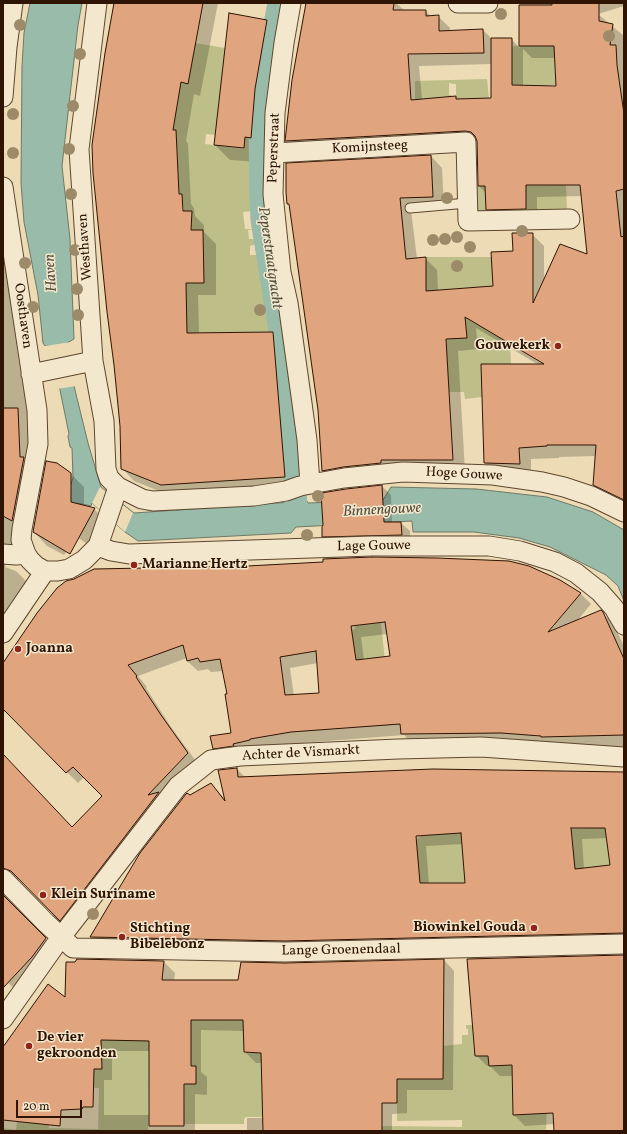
<!DOCTYPE html>
<style>
body{margin:0}
#map{position:relative;width:627px;height:1134px;overflow:hidden;background:#ecdbb4;font-family:Vollkorn,serif}
canvas{display:block}
.frame{position:absolute;inset:0;border:4px solid #2f1403;pointer-events:none}
.scale{position:absolute;left:16px;top:1100px;width:66px;height:18px;box-sizing:border-box;border:2px solid #2f1403;border-top:0;padding-left:5px;font-size:12px;line-height:14px;white-space:nowrap;color:#2f1403;-webkit-text-stroke:3px #f3e8ce;paint-order:stroke}
</style>
<div id="map">
<canvas width="627" height="1134"></canvas>
<div class="frame"></div>
<div class="scale">20 m</div>
</div>
<script>
const g = document.querySelector('canvas').getContext('2d');
g.lineJoin = 'round';
function fill(path, color) {
  g.fillStyle = color;
  g.fill(path, 'evenodd');
}
function poly(rows) {
  const path = new Path2D();
  for (const r of rows) {
    path.moveTo(r[0], r[1]);
    for (let i = 2; i < r.length; i += 2) path.lineTo(r[i], r[i + 1]);
  }
  return path;
}
function trace(path, color, width, dash) {
  g.strokeStyle = color;
  g.lineWidth = width;
  g.lineCap = dash ? 'butt' : 'round';
  g.setLineDash(dash || []);
  g.stroke(path);
}
function drawText(font, color, halo, rows, align = 'center') {
  g.font = font + ' Vollkorn,serif';
  g.lineWidth = 3;
  g.setLineDash([]);
  g.textBaseline = 'middle';
  g.strokeStyle = halo;
  g.fillStyle = color;
  for (const [text, x, y, turn = 0] of rows) {
    g.save();
    g.translate(x, y);
    g.rotate((+turn || 0) * Math.PI / 180);
    g.textAlign = isNaN(turn) ? turn : align;
    if (halo) g.strokeText(text, 0, 0);
    g.fillText(text, 0, 0);
    g.restore();
  }
}
fill(poly([
 [183,41,225,48,218,135,206,134,205,144,244,149,245,137,251,138,253,211,243,212,245,229,255,229,248,230,249,239,257,239,257,244,250,246,250,255,259,255,262,268,273,332,177,333,182,275,204,254,203,230,191,230,192,211,184,211,182,194,163,194,178,163,177,146,167,146,172,109,177,110,178,101,173,100,177,81,188,83],
 [513,46,555,46,556,85,538,86,502,84],
 [487,79,489,98,456,102,456,84,452,84,451,83,449,83,449,95,451,95,452,97,415,102,415,81],
 [566,185,567,210,526,210,526,195,516,196,516,210,496,211,496,196,486,196,486,211,476,211,475,186],
 [426,257,492,257,493,298,510,343,511,364,481,365,482,397,465,399,464,392,449,392,446,339,467,337,463,288,441,290,396,316,426,262],
 [381,623,385,661,370,658,355,660,351,630,355,629,355,626],
 [607,796,613,865,574,897,574,859,572,833,534,835,568,829,593,828],
 [443,823,461,827,465,883,420,888,416,840,421,836,443,834],
 [540,1003,541,1050,537,1085,545,1087,545,1103,547,1103,546,1131,382,1131,382,1126,462,1127,462,1120,397,1121,397,1079,443,1079,443,1046,462,1044,462,1035,468,1035,468,1029,466,1029,466,1025,473,1025,475,1055,488,1056,489,1066,512,1065,513,1115,528,1115,525,1020,509,1021,510,1032,479,1034,478,1006],
 [191,1020,243,1020,245,1052,258,1053,275,1026,263,1117,246,1117,244,1119,244,1124,184,1124,185,1066],
 [151,1032,149,1045,148,1131,3,1131,3,1128,16,1130,17,1122,26,1122,49,1106,49,1128,98,1129,99,1088,83,1087,83,1069,102,1069,101,1034]
]), '#bebe89');
const water = poly([
 [30,3,82,3,78,25,62,166,70,239,74,339,67,343,74,386,88,443,101,487,134,513,307,501,308,503,383,500,391,487,476,489,547,497,593,512,624,530,624,601,618,586,606,575,550,547,519,538,474,532,413,532,412,521,296,527,291,533,138,541,125,532,92,503,91,506,82,504,65,502,73,478,72,448,70,447,68,436,69,434,51,346,45,346,43,343,38,295,24,222,21,183,22,66,24,33,30,3]
]);
fill(water, '#99bba9');
trace(water, '#6f7867', 1);
fill(poly([
 [71,342,72,343,69,344,76,386,57,389,49,348,45,348,45,346],
 [100,487,133,513,125,532,92,503]
]), '#ecdbb4');
fill(poly([
 [115,3,218,3,200,96,194,94,186,141,188,144,191,204,194,208,195,216,204,225,204,232,216,244,216,295,198,295,199,333,272,333,285,346,297,490,174,497,134,481,122,468],
 [307,3,396,3,405,11,425,11,431,16,438,16,450,28,450,32,483,30,492,39,511,39,520,48,520,3,624,3,624,6,598,14,624,36,624,505,606,497,594,485,596,456,559,457,559,458,531,459,531,476,497,475,485,463,539,365,476,328,478,349,458,351,465,471,335,482,323,470,319,410,290,205,288,203,431,156,442,168,444,208,411,210,417,259,425,258,437,270,438,291,494,287,514,252,532,234,544,246,544,280,588,256,583,196,537,197,537,220,499,221,487,209,486,193,479,186,478,142,298,153,286,141,293,80],
 [523,49,532,58,555,58,557,87,523,86],
 [492,64,492,99,458,100,456,98,422,100,419,66],
 [267,21,281,35,265,152,260,151,258,162,230,160,215,145],
 [3,203,31,415,26,534,7,562,5,567,16,571,29,584,3,635],
 [71,474,84,487,84,506,94,509,107,522,93,548,77,537,64,555,47,546,34,532],
 [382,486,391,495,392,523,401,523,410,531,410,543,332,545,323,536],
 [559,581,581,594,591,604,577,621,601,612,612,622,624,646,624,746,553,748,412,744,404,735,302,743,260,749,225,759,214,748,232,734,228,695,224,671,211,672,208,669,198,671,187,661,187,658,138,676,147,687,146,688,171,727,198,764,71,930,22,881,17,879,12,879,3,887,3,755,72,829,104,796,85,776,78,783,6,711,3,713,3,663,59,588],
 [388,634,391,657,364,660,361,637],
 [318,663,320,694,294,696,290,668],
 [237,769,246,778,624,773,624,944,102,948,91,937,141,853,190,797,211,784,226,800],
 [608,838,611,866,584,869,582,839],
 [463,844,466,884,429,884,426,846],
 [3,894,6,899,56,950,19,993,4,979,3,980],
 [624,956,624,1131,555,1131,555,1124,525,1126,514,1115,513,1076,500,1076,490,1066,487,1066,476,1055],
 [77,960,164,962,175,973,174,981,239,981,285,964,444,960,454,971,453,1090,407,1090,407,1113,392,1114,392,1131,247,1131,247,1118,264,1118,263,1063,256,1063,245,1052,244,1031,201,1030,201,1072,207,1077,207,1095,195,1094,195,1131,3,1131,3,1049,66,999],
 [112,1051,150,1051,150,1115,104,1115,104,1080,112,1080]
]), '#0003');
trace(poly([
 [279,3,264,83,260,132,261,198,262,220,280,331,290,403,295,490,296,507,298,513]
]), '#99bba9', 23);
const building = poly([
 [114,3,203,3,188,84,181,82,173,130,176,130,179,194,182,194,183,211,192,211,191,230,203,230,204,283,186,283,187,333,273,332,285,477,161,485,121,469,120,426,114,365,107,312,93,173,92,145,105,53,114,3],
 [306,3,394,3,393,10,426,10,426,16,439,15,439,31,483,29,484,53,408,54,411,100,456,96,456,99,491,98,491,38,512,38,512,85,556,86,554,46,519,46,519,5,552,5,552,3,599,3,599,21,613,24,610,45,616,45,617,65,624,114,624,189,616,191,621,237,624,236,624,500,593,485,596,445,547,445,547,446,519,448,520,464,484,463,481,364,544,364,465,317,467,338,446,339,453,460,381,460,381,463,343,467,322,471,318,410,289,204,287,204,286,192,286,163,431,155,433,197,400,198,406,259,426,257,426,291,493,286,491,252,513,251,512,233,533,233,533,303,560,244,587,254,580,185,526,185,526,209,486,210,485,186,478,186,477,141,475,136,471,132,465,131,285,141,292,80,306,3],
 [229,13,267,20,255,89,251,138,245,137,244,148,214,145,229,13],
 [3,408,18,408,20,457,24,457,12,521,3,516,3,408],
 [46,461,57,463,71,473,71,502,95,508,70,554,33,532,46,461],
 [382,485,384,522,401,522,402,535,322,537,322,527,323,525,321,493,346,489,382,485],
 [372,557,437,558,509,561,529,566,560,580,581,593,548,632,601,610,603,612,624,659,624,735,541,737,541,736,501,733,401,734,400,724,291,732,250,739,250,740,233,744,234,746,213,749,210,736,231,733,225,694,227,694,220,659,200,662,198,658,187,661,183,645,128,665,137,676,136,677,161,715,188,753,148,795,159,792,60,921,11,871,3,868,3,754,72,827,102,796,73,767,66,773,3,709,3,663,37,613,57,588,66,581,74,579,94,569,247,566,323,562,323,559,372,557],
 [385,622,390,656,356,660,351,626,385,622],
 [316,651,319,693,285,695,280,657,316,651],
 [237,768,238,777,433,769,624,772,624,933,285,941,90,937,140,853,186,794,187,793,190,795,211,783,225,801,218,770,237,768],
 [571,828,605,828,610,865,575,869,571,828],
 [461,833,465,883,420,883,416,836,461,833],
 [3,895,46,938,32,957,3,988,3,895],
 [624,955,624,1131,554,1131,553,1113,513,1115,512,1065,489,1066,488,1056,475,1056,467,959,624,955],
 [77,959,164,961,162,980,238,980,241,962,285,963,444,959,443,1079,397,1079,397,1103,382,1103,382,1131,263,1131,261,1053,244,1052,243,1020,191,1020,191,1066,196,1066,196,1084,184,1084,184,1126,149,1126,149,1041,101,1040,102,1069,94,1069,93,1107,83,1107,82,1109,61,1110,60,1126,3,1120,3,1047,48,984,65,997,66,962,75,962,77,959]
]);
fill(building, '#e0a47e');
trace(building, '#2f1403', 1);
const lane = poly([
 [410,208,468,203]
]);
const street = poly([
 [97,3,79,149,93,361,104,421,106,469,109,478,118,487,142,499,153,501,254,496,286,491,300,486,344,478,403,472,493,475,542,482,564,487,591,496,624,512],
 [291,3,284,43,275,113,273,194,281,272,288,303,301,396,307,440,310,484],
 [458,3,488,3],
 [3,97,7,47,13,3],
 [274,153,466,142,468,221,570,219],
 [3,187,37,410,38,444,22,529,21,540,26,554,30,560,36,566,45,571,58,571,69,569,84,560,98,546,118,487],
 [31,374,93,361],
 [98,546,111,551,129,554,372,546,489,546,520,551,555,562,576,573,600,592,614,608,624,625],
 [3,554,16,555,26,554],
 [3,633,45,571],
 [3,879,46,923,73,948,285,952,624,944],
 [3,1019,61,937,178,786,211,760,240,756,398,749,481,747,624,757]
]);
trace(lane, '#5e462f', 11);
trace(street, '#5e462f', 21);
trace(lane, '#f3e8ce', 9);
trace(street, '#f3e8ce', 19);
g.fillStyle = '#9c8a69';
for (const [x, y] of [
 [501,14],
 [20,25],
 [609,36],
 [80,54],
 [73,106],
 [13,114],
 [69,149],
 [13,153],
 [71,194],
 [447,198],
 [522,231],
 [457,237],
 [445,239],
 [433,240],
 [470,247],
 [75,250],
 [25,263],
 [457,266],
 [77,289],
 [33,307],
 [260,310],
 [78,315],
 [318,496],
 [307,535],
 [93,914]
]) {
  g.beginPath();
  g.arc(x, y, 6, 0, 2 * Math.PI);
  g.fill();
}
for (const [x, y, r, color] of [
 [558,346,4,"#8f2418"],
 [134,565,4,"#8f2418"],
 [18,649,4,"#8f2418"],
 [43,895,4,"#8f2418"],
 [534,928,4,"#8f2418"],
 [122,937,4,"#8f2418"],
 [29,1046,4,"#8f2418"]
]) {
  const dot = new Path2D();
  dot.arc(x, y, r, 0, 2 * Math.PI);
  g.fillStyle = color;
  g.fill(dot);
  trace(dot, '#f3e8ce', 1.5);
}
drawText('14px', '#2f1403', '#f3e8ce', [
 ["Peperstraat",275,148,-88],
 ["Komijnsteeg",370,148,-3],
 ["Westhaven",86,247,-94],
 ["Oosthaven",22,316,82],
 ["Hoge Gouwe",464,475,3],
 ["Lage Gouwe",374,547,-1],
 ["Achter de Vismarkt",301,754,-3],
 ["Lange Groenendaal",341,951,-1]
]);
drawText('bold 14px', '#2f1403', '#f3e8ce', [
 ["Gouwekerk",550,346,"right"],
 ["Marianne Hertz",142,565],
 ["Joanna",26,649],
 ["Klein Suriname",51,895],
 ["Biowinkel Gouda",526,928,"right"],
 ["Stichting",130,929],
 ["Bibelebonz",130,945],
 ["De vier",37,1038],
 ["gekroonden",37,1054]
], 'left');
drawText('italic 15px', '#544e3d', '#f3e8ce', [
 ["Peperstraatgracht",269,258,82],
 ["Haven",52,273,-94],
 ["Binnengouwe",382,511,-3]
]);
</script>
